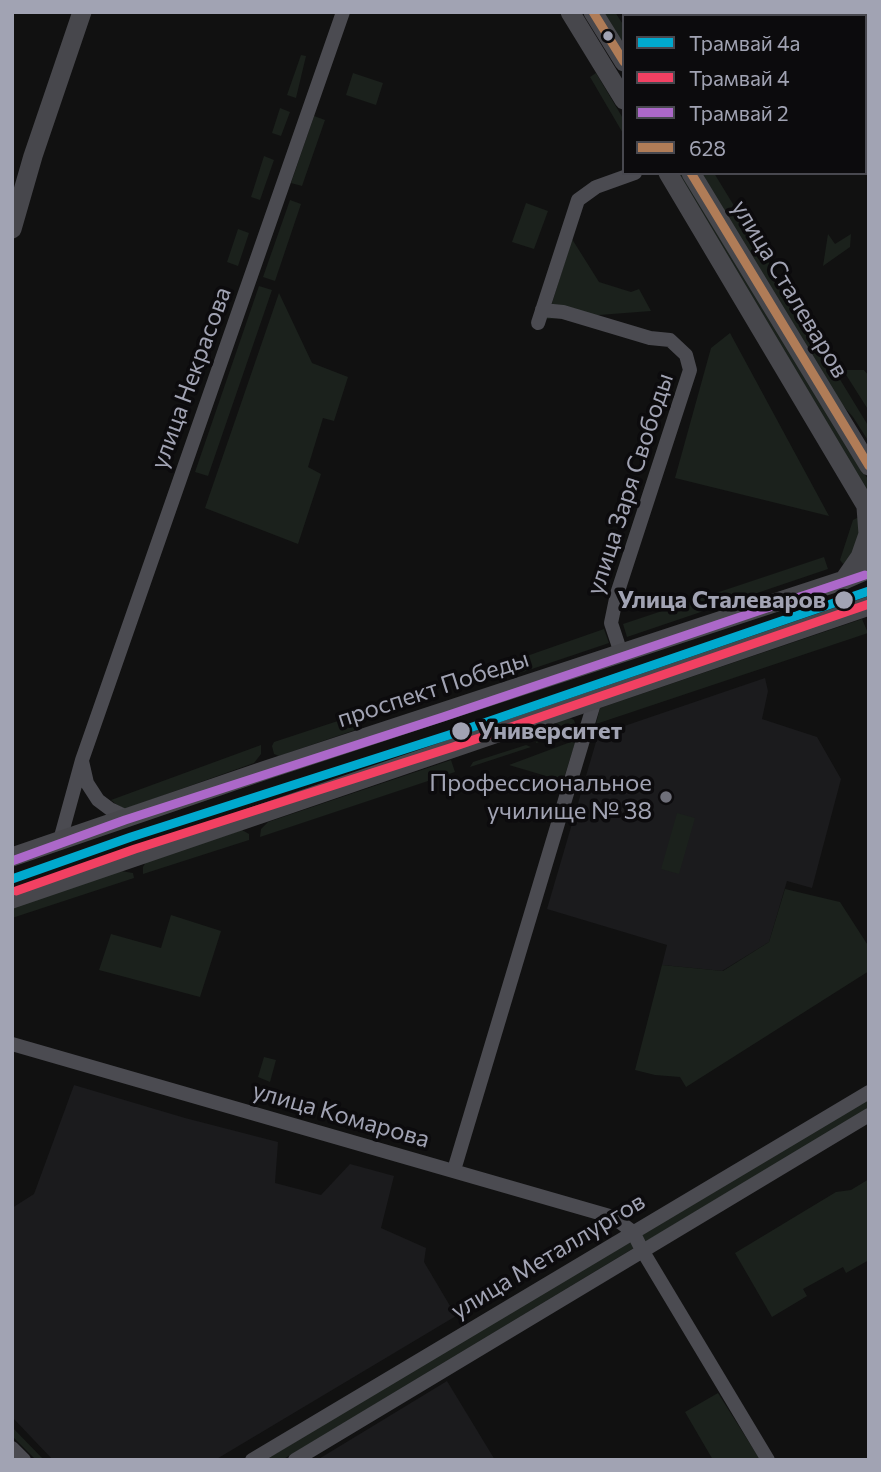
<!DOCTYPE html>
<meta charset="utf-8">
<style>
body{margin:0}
#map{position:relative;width:881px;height:1472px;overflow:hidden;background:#111;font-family:Commissioner,sans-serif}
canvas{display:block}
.frame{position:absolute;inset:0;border:14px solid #a1a3b3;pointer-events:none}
.legend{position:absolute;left:622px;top:14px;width:245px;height:161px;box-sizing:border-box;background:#0c0b0d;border:2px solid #48484f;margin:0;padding:9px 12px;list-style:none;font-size:21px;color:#a1a3b3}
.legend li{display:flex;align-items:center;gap:14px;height:35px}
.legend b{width:35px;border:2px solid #48484f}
</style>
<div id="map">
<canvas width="881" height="1472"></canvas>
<div class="frame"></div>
<ul class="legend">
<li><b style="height:9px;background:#00a9ce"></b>Трамвай 4а</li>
<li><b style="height:9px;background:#f24062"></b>Трамвай 4</li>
<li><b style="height:9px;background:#ac68c9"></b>Трамвай 2</li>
<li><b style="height:9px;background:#b07c57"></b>628</li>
</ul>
</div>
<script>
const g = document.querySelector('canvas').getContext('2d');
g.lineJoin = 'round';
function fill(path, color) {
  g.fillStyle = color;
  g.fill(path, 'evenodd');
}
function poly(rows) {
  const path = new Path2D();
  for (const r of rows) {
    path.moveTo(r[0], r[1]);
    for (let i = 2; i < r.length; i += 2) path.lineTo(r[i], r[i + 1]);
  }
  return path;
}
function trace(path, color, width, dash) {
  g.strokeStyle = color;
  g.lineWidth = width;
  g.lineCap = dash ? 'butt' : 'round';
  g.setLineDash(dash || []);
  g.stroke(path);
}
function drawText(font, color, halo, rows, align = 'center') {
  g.font = font + ' Commissioner,sans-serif';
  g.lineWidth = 7;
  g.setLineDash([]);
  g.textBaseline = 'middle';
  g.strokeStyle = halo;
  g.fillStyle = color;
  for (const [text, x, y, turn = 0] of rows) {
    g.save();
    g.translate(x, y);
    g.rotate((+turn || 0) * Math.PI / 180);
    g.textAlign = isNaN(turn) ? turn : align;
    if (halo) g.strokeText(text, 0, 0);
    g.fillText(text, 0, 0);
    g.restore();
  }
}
fill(poly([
 [765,678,768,691,762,719,817,737,841,779,812,888,787,881,769,942,722,971,662,965,667,945,547,909,598,735],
 [74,1085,185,1118,278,1142,275,1183,321,1195,350,1164,394,1176,381,1228,426,1248,424,1262,456,1316,215,1460,53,1460,12,1417,12,1208,34,1194],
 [447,1381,495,1460,317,1460,350,1440]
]), '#1b1b1d');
fill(poly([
 [603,12,615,12,624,26,624,47],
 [301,55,306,56,296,98,287,95],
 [353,73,383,83,376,105,346,95],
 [596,73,624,120,624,135,590,77],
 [280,108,290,112,281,136,272,133],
 [314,116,325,120,302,186,291,183],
 [264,156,274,160,260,200,251,197],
 [674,173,683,173,869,481,869,498],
 [701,173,714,173,869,427,869,442,853,417,837,399],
 [290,200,301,204,275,281,263,277],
 [526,203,548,211,534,249,512,242],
 [238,229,249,233,238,266,227,262],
 [828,234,835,244,851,234,850,247,823,266],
 [572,239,599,282,631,292,639,289,651,311,547,319],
 [259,286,272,290,208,476,195,472],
 [279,293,312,363,348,377,334,421,323,418,308,467,321,474,298,544,205,508],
 [730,333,829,516,675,478,711,348],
 [843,370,864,370,869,376,869,411],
 [859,517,862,529,850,559,843,564,840,560,853,520],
 [824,557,828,569,627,637,623,624],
 [862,619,868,633,596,724,600,708],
 [604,629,609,643,520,673,502,670,501,665],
 [353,716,358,721,359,726,358,729,279,756,274,754,272,746,274,742],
 [568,717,574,720,577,729,536,743,538,733,547,724],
 [576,740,563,781,509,765],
 [261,745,261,754,254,763,125,809,117,805,111,800],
 [526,745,531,747,470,767,473,762],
 [451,760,455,772,260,837,261,829,268,822],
 [677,813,695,818,679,874,661,869],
 [242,830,249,834,249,840,143,874,143,867,146,862],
 [121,871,133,873,134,878,12,918,12,909,18,906],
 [785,889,840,902,869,947,869,971,686,1087,680,1077,655,1075,635,1070,662,965,723,971,769,942],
 [171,915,221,931,200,997,99,970,111,934,161,948],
 [264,1057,276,1060,270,1082,258,1077],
 [869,1098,869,1108,645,1242,640,1234],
 [869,1179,869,1260,846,1273,843,1267,803,1289,807,1296,772,1317,735,1253,836,1192,851,1190],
 [630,1240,634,1248,282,1460,265,1460],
 [718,1393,759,1458,757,1460,713,1460,685,1412],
 [12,1427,44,1460,36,1460,12,1436]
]), '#1b211c');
trace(poly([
 [542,310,563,312,650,338,670,340,686,355,690,370,617,594,611,623,621,653],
 [538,323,578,200,596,187,635,173],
 [82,761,87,783,98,800,110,809,127,817],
 [60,840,82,760,343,12],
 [12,1044,613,1217,633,1232,642,1250,768,1460],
 [454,1170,595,700],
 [12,1448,24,1460],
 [252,1460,869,1092],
 [295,1460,869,1115]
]), '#4b4b51', 14);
trace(poly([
 [570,12,624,100],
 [593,12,624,62],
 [668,173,869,511],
 [691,173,869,466],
 [12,229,33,156,82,12],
 [844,580,860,557,868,534,866,507],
 [12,857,266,770,844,580,869,569],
 [12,899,869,606]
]), '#47474c', 19);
trace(poly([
 [593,12,624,62],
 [691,173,869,466]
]), '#b07c57', 9);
trace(poly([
 [12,879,131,837,449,735,869,591]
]), '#00a9ce', 9);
trace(poly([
 [16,891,135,849,453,747,869,604]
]), '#f24062', 9);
trace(poly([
 [12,861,125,820,443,717,865,575]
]), '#ac68c9', 9);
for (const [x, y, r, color] of [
 [608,36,6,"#a1a3b3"],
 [844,600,10,"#a1a3b3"],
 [461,731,10,"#a1a3b3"],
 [666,797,7,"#6f707a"]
]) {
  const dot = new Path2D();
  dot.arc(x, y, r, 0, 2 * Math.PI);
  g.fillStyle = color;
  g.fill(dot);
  trace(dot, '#0c0b0d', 2.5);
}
drawText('24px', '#a1a3b3', '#0c0b0d', [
 ["улица Сталеваров",790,289,59],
 ["улица Некрасова",191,378,-70],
 ["улица Заря Свободы",630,484,-72],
 ["проспект Победы",433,689,-18],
 ["улица Комарова",341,1115,16],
 ["улица Металлургов",548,1256,-31]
]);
drawText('bold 24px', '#a1a3b3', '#0c0b0d', [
 ["Улица Сталеваров",826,600],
 ["Университет",478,731,"left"]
], 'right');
drawText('24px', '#a1a3b3', '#0c0b0d', [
 ["Профессиональное",652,783],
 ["училище № 38",652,811]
], 'right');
</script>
